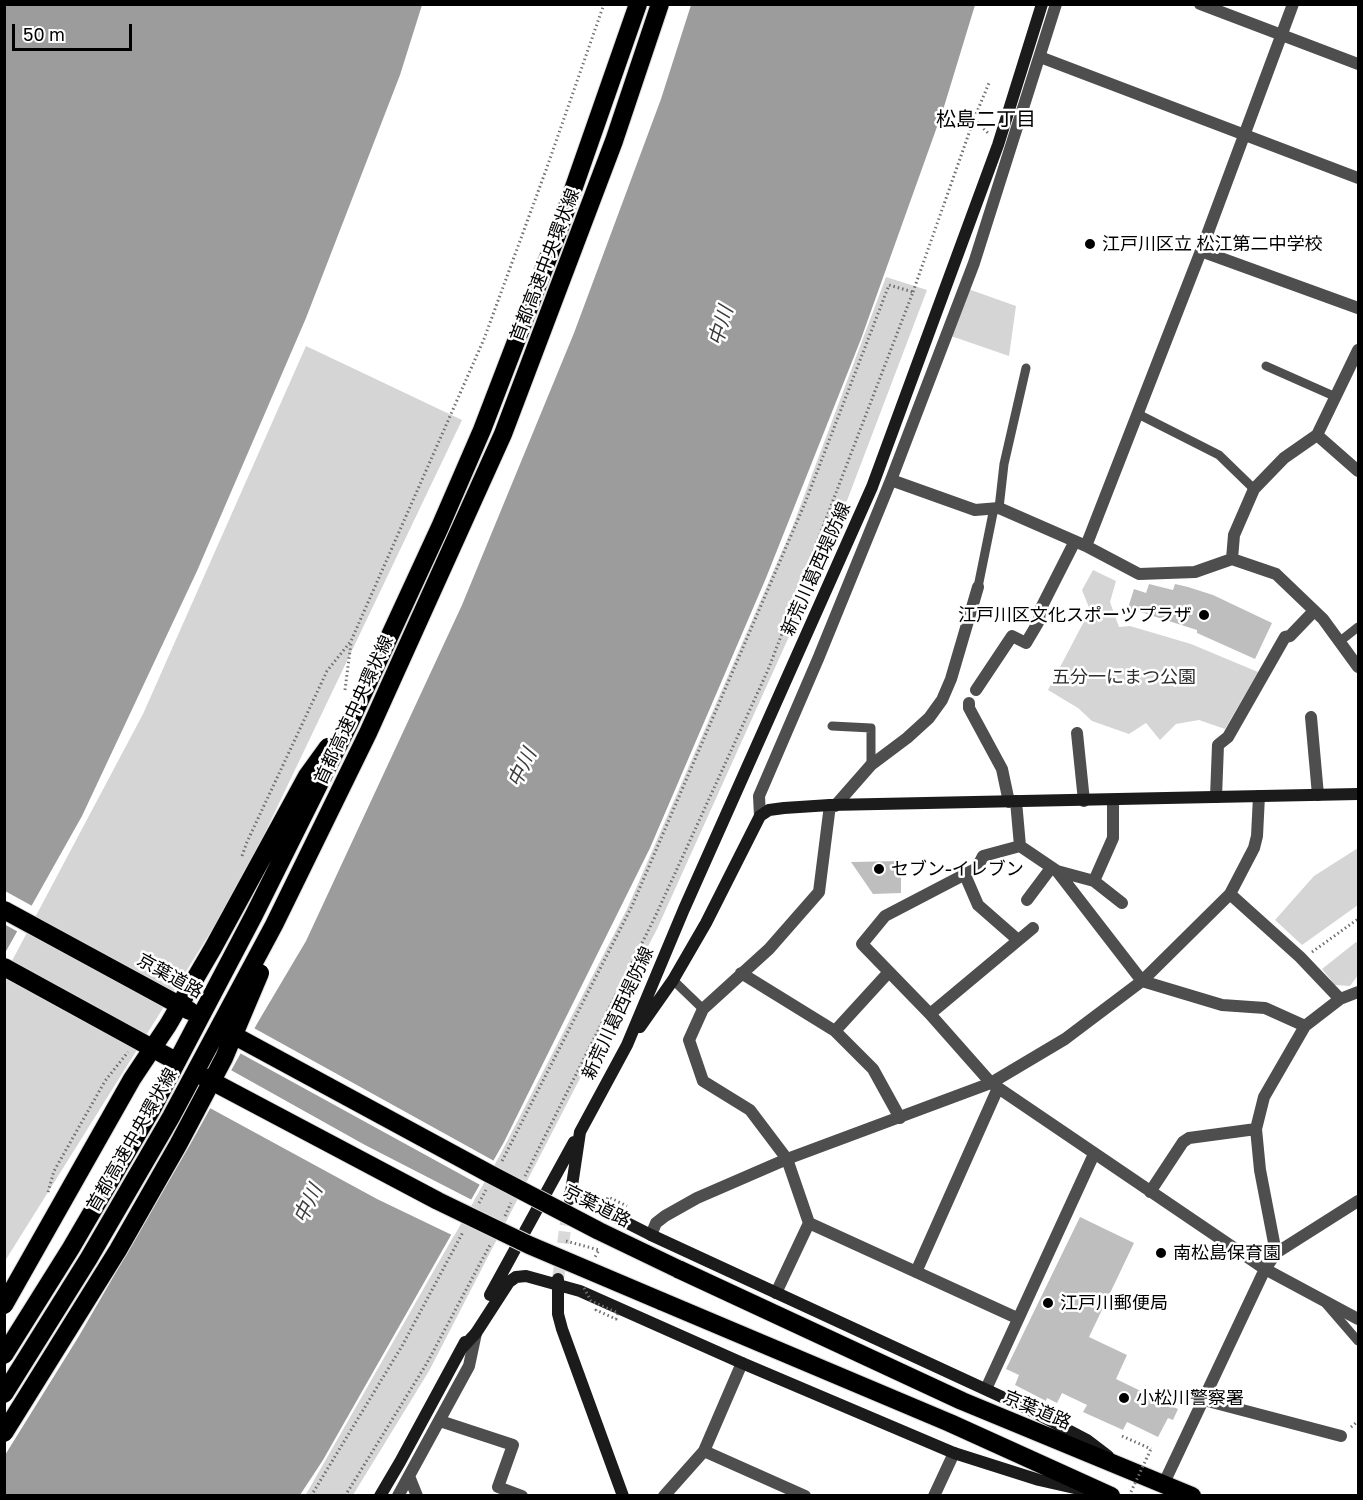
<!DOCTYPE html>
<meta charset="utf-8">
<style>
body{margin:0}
#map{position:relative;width:1363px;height:1500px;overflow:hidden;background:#fff;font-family:"Golos Text",sans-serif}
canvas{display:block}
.frame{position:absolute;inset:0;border:6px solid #000;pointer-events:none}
.scale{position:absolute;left:12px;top:24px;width:120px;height:27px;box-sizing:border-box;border:3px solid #000;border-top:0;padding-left:8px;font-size:18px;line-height:21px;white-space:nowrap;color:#000;-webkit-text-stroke:4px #fff;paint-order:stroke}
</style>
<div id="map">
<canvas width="1363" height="1500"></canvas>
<div class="frame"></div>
<div class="scale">50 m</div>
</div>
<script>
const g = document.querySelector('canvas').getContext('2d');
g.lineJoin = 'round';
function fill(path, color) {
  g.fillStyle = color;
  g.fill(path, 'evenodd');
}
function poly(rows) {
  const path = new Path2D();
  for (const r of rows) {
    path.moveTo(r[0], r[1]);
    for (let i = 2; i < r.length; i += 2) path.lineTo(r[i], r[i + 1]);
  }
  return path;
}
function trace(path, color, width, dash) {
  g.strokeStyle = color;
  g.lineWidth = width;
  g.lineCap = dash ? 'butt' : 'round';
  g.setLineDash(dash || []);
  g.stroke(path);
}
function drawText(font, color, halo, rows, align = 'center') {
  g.font = font + ' "Golos Text","Noto Sans JP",sans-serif';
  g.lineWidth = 5;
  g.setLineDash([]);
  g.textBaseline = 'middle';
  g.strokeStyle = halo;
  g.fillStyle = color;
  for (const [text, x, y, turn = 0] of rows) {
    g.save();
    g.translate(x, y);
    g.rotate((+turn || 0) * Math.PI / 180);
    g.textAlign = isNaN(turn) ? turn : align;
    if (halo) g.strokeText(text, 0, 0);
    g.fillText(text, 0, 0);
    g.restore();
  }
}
fill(poly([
 [886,277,927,290,829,548,657,929,429,1371,353,1495,305,1496,500,1155,627,909,792,528],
 [968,289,1016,306,1009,356,951,336],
 [306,346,462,420,240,885,5,1261,5,974,143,714],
 [1093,570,1116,581,1110,602,1119,627,1130,626,1191,644,1258,672,1225,729,1199,720,1176,724,1160,740,1146,723,1129,734,1092,721,1078,708,1048,690,1090,610,1082,590],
 [1358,848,1358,905,1302,945,1275,920,1314,876],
 [1356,942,1358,944,1358,975,1350,986,1335,985,1322,969]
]), '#d5d5d5');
fill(poly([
 [5,5,422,5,400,75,306,318,197,571,82,816,5,953],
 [691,5,975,5,943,110,861,339,766,578,650,848,504,1142,323,1460,300,1495,5,1496,5,1455,79,1336,191,1143,258,1022,306,941,462,605,574,333,661,99]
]), '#9c9c9c');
fill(poly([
 [5,891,34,907,20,933,4,924],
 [252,1027,496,1162,482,1186,238,1052],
 [229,1069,365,1145,474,1201,454,1236,377,1199,208,1107]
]), '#fff');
fill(poly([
 [1149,584,1173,590,1175,584,1188,587,1213,595,1272,623,1255,659,1197,633,1197,630,1128,608,1134,589,1146,593],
 [901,861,901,893,873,894,851,862],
 [1080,1217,1134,1243,1089,1337,1127,1355,1116,1379,1178,1409,1173,1420,1168,1418,1158,1437,1127,1422,1123,1430,1083,1412,1087,1405,1062,1393,1057,1403,1047,1398,1046,1401,1015,1385,1019,1375,1006,1369]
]), '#bebebe');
trace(poly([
 [558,1279,568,1209]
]), '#d9d9d9', 12, [12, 6]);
const highway = poly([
 [678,1269,962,1401,1192,1496],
 [661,1301,950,1423,1111,1496]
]);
trace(highway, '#dbdbdb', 20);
trace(poly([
 [974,119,989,134],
 [913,292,974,119,989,83],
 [345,690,351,643],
 [242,856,247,842,327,671,351,641,484,339,546,170,604,4],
 [1312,952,1358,919],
 [502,1161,632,906,805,503,889,285,913,292,768,670,655,917,525,1176],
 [48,1192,54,1171,105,1081,128,1052],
 [479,1203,486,1190],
 [505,1216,511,1203],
 [566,1241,599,1250,595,1257],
 [1351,1427,1358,1421],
 [1122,1436,1151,1449],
 [311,1496,402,1346,463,1232],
 [345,1496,427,1363,491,1243]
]), '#707070', 3, [1.5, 3]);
trace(poly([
 [1266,366,1336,397],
 [1138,414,1219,455,1254,489],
 [999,508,1004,464,1026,368],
 [978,587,994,508],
 [1339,642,1358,627],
 [832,726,871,728,871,765],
 [673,980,703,1009],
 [1326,1304,1358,1341]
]), '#4e4e4e', 9);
trace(poly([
 [1200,4,1358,64],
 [1040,57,1358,178],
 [1201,251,1358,308],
 [1317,435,1358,471],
 [891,480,975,510,999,508,1086,546,1139,574,1195,572,1232,559,1276,574,1323,619,1358,667],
 [1086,546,1201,251,1293,4],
 [1232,559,1234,535,1254,489,1284,458,1317,435,1358,350],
 [976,690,1012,636,1026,643,1039,621,1040,610,1075,541],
 [969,703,969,708,1002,769,1009,802],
 [1311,717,1318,795],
 [1077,733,1084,801],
 [1216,797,1218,745,1228,737,1285,637,1290,636,1314,611],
 [1016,801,1020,846],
 [830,805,819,892,769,949,703,1009,689,1040,703,1081,750,1110,787,1159,809,1223,1017,1318],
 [835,806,871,765,907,738,929,718,942,700,951,679,978,587],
 [760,816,759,796,818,659,891,480,974,263,1056,4],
 [1057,871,1020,846,983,856,977,868,885,916,862,944,930,1014,991,1083,1265,1269,1358,1319],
 [965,875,978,905,1018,940],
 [1094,881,1113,838,1113,800],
 [1230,894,1300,957,1340,999,1358,992],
 [1027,900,1051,868],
 [1122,903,1094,881,1057,871,1142,981,1222,1005,1265,1008,1305,1026],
 [741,973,835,1031,873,1069,900,1118],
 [930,1014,1033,928],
 [835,1031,888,973],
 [1150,1192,1183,1142,1189,1138,1256,1129],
 [651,1235,656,1223,665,1216,697,1198,787,1159,991,1083,1065,1039,1142,981,1230,894,1254,848,1257,836,1259,796],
 [1276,1253,1260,1170,1256,1129,1264,1097,1305,1026,1340,999],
 [916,1272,998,1088],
 [776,1293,809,1223],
 [986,1389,1094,1154],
 [1204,1400,1341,1436],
 [440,1421,513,1445,498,1487,522,1496],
 [704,1451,805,1496],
 [409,1476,417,1496],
 [1164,1483,1265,1269,1276,1253,1358,1201],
 [398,1496,469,1366,476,1333],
 [664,1496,704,1451,742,1363],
 [934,1496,954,1453]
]), '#4e4e4e', 12);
trace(poly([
 [640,1027,673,980,706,923,760,816,769,810,784,808,830,805,1358,794],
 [570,1194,651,1235,1028,1409,1087,1440,1108,1456],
 [570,1199,580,1132,627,1045,684,909,872,487,998,145,1042,4],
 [558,1279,558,1314,562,1329,623,1496],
 [490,1295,574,1142],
 [463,1347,476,1333,509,1282,516,1277,526,1276,580,1291,742,1363,954,1453,1039,1480,1092,1492],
 [380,1496,400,1462,465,1342]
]), '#1b1b1b', 12);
trace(highway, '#000', 18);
const highwayBridge = poly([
 [4,910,190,1011],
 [4,967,172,1059],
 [224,1030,488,1173,599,1231,678,1269],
 [202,1076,438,1201,529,1245,661,1301],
 [4,1305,132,1079,168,1025,213,948,307,776,328,747],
 [4,1355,71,1248,152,1109,254,915,349,724,440,527,482,430,560,227,638,4],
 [4,1394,89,1258,171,1117,274,925,368,733,503,434,614,141,660,4],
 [4,1433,118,1250,178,1145,224,1058,260,973]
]);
trace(highwayBridge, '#dbdbdb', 20, []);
trace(poly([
 [620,1225,626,1211,606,1202,608,1197,627,1206],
 [584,1288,591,1301,618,1313,616,1319,596,1310,598,1307],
 [1129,1496,1151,1449]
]), '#707070', 3, [1.5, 3]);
trace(highwayBridge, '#000', 18);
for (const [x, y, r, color] of [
 [1090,244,6,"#000"],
 [1204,615,6,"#000"],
 [879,869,6,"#000"],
 [1161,1253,6,"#000"],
 [1048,1303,6,"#000"],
 [1124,1398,6,"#000"]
]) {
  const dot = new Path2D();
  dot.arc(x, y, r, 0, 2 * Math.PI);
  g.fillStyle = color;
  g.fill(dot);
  trace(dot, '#fff', 2);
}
drawText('18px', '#000', '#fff', [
 ["江戸川区立 松江第二中学校",1102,244],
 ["江戸川区文化スポーツプラザ",1192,615,"right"],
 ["セブン-イレブン",891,869],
 ["南松島保育園",1173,1253],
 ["江戸川郵便局",1060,1303],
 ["小松川警察署",1136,1398]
], 'left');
drawText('18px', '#000', '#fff', [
 ["首都高速中央環状線",545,265,-69],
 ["新荒川葛西堤防線",816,569,-66],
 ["首都高速中央環状線",354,710,-65],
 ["京葉道路",170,976,29],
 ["新荒川葛西堤防線",618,1013,-65],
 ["首都高速中央環状線",132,1140,-60],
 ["京葉道路",597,1206,27],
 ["京葉道路",1037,1410,23]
]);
drawText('18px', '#2c2c2c', '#fff', [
 ["五分一にまつ公園",1124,677]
]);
drawText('20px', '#000', '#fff', [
 ["松島二丁目",986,120]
]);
drawText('italic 20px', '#3d3d3d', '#fff', [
 ["中川",721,326,-73],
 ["中川",522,768,-64],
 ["中川",308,1204,-64]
]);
</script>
